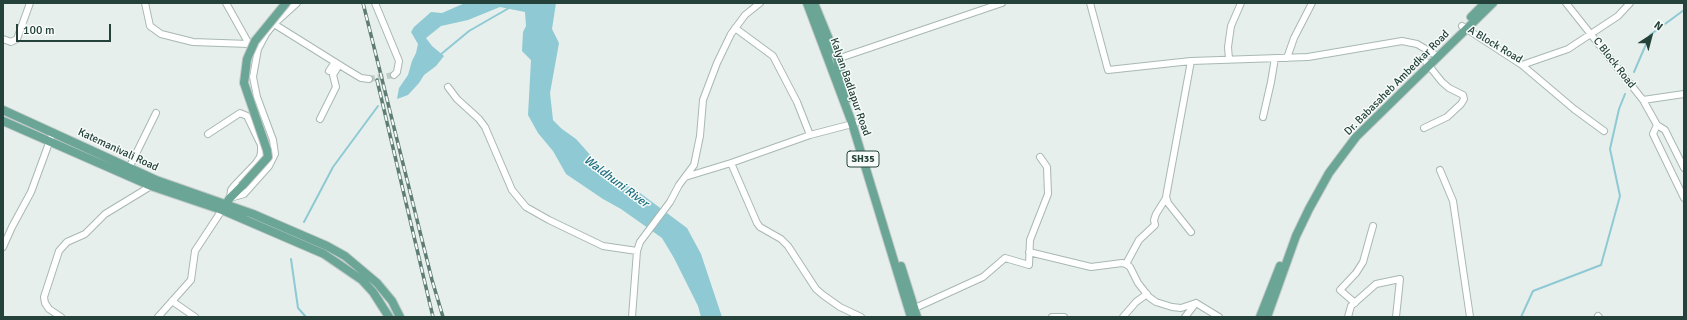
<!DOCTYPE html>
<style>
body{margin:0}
#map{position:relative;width:1687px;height:320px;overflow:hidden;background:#e6efeb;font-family:Signika,sans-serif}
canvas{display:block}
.frame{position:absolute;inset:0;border:4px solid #24423a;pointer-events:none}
.north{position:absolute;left:1631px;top:16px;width:40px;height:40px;-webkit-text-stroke:3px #f7fbf9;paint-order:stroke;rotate:36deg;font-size:11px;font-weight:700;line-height:16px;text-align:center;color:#24423a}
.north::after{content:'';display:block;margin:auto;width:14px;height:18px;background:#24423a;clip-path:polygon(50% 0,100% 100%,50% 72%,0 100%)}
.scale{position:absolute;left:16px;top:24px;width:95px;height:18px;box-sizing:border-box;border:2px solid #24423a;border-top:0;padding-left:5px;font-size:12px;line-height:14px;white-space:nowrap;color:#24423a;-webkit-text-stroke:3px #f7fbf9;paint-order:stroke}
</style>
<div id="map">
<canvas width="1687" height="320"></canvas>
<div class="frame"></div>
<div class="north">N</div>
<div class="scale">100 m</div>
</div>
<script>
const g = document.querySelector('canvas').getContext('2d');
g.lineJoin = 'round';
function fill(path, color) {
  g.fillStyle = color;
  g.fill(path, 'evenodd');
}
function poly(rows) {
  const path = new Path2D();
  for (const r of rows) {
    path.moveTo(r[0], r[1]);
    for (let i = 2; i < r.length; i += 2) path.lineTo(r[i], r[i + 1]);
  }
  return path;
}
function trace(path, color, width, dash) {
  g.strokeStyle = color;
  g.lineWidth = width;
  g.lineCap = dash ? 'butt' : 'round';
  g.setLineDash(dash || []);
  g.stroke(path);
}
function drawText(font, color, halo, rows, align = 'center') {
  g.font = font + ' Signika,sans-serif';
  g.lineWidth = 3;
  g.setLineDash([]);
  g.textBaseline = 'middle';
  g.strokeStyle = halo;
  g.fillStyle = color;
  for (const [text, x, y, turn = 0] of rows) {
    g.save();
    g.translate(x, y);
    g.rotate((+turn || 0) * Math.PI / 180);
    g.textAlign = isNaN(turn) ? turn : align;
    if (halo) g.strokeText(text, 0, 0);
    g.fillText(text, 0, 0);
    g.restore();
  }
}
fill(poly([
 [465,3,556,3,552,29,559,43,550,93,553,120,562,129,576,139,610,177,636,190,687,228,701,254,722,317,701,317,698,306,674,258,662,238,621,209,603,199,566,174,553,151,538,133,528,115,531,60,522,51,523,32,526,26,525,12,500,7,468,20,441,26,426,38,432,46,444,56,436,66,424,75,419,83,408,95,397,99,399,88,408,75,412,61,416,53,418,44,411,32,414,27,431,12,442,13]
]), '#8ec9d4');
trace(poly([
 [440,55,469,31,509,8],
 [1634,72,1650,35,1684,10],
 [304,222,333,167,378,106],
 [291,259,298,308,306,317],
 [1521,317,1533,291,1601,265,1620,196,1610,149,1619,109,1625,94]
]), '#8ec9d4', 2);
trace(poly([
 [369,79,394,75]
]), '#bfccc8', 6, [6, 3]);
const minor = poly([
 [145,3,150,26,161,34,193,42,249,44,256,48],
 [226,3,249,44],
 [375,3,399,61,397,72,394,75],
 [1090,3,1108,70,1191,61,1308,57,1402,41,1417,44,1434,54],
 [1566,3,1643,100,1657,125,1665,130,1684,168],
 [274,24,346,69,361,78,369,79],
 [1462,26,1522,65,1568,49,1618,16,1630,3],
 [735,28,773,56,797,102,810,135],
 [3,39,11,42,17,39,30,3],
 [1287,58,1294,38,1312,3],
 [1229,59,1228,47,1231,26,1241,3],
 [834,60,1002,3],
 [1191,61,1166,197,1168,203,1191,232],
 [1522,65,1574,109,1604,131],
 [329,71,335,62],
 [448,87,457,99,479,119,485,127,512,190,526,207,549,220,603,246,637,251],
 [1643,100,1684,94],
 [1263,117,1271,82,1275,58],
 [320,119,336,87,333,75,339,65],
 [1657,125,1653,134,1684,198],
 [1424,128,1447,117,1461,104,1464,99,1463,95,1449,88,1442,82,1426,62],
 [208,134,240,113,247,116,261,145,261,152,260,157,256,163,234,186,231,190,230,198,244,194,269,166,275,154,273,140,257,97,253,77,258,49,266,34,274,24,297,3],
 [731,163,757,223,760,227,781,239,788,246,816,289,823,295,840,307,861,317],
 [129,168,156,113],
 [1440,170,1453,201,1470,317],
 [685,177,731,163,810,135,856,123],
 [3,247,12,227,31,192,53,132],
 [1029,252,1091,267,1122,263,1126,264,1130,267,1138,283,1149,297,1156,302,1172,307,1181,308,1196,303],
 [1126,264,1139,240,1155,225,1154,220,1156,214,1166,198],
 [172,301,195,317],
 [1355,303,1340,290,1356,273,1363,262,1373,226],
 [915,308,983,277,1005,258,1029,265,1030,240,1048,194,1047,167,1040,157],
 [1598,316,1599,317],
 [61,317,49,309,45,303,44,297,59,251,67,242,85,234,105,214,151,186],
 [158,317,191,280,195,251,222,210],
 [632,317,637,251,640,242,670,202,679,185,694,165,700,136,703,100,717,63,731,34,745,15,760,3],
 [1052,317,1064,317],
 [1123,317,1136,302,1147,294],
 [1185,317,1196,303,1219,317],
 [1348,317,1351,306,1376,284,1400,279,1396,317]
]);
const major = poly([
 [807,3,852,123,911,317],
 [814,3,837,59,849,98],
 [1471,17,1485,3],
 [3,110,156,180,253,214,327,246,345,256,377,283,392,301,400,317],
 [3,121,151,186,222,210,324,254,362,280,373,292,389,317],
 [223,208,230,198,242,186],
 [901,266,917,317],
 [1260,317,1280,266],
 [1267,317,1296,236,1309,209,1329,173,1356,137,1493,3]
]);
trace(minor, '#a8b8b2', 8);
trace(major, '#c2cac8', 10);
trace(minor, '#fff', 6);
trace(major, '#6aa596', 8);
const rail = poly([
 [363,3,432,280,443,317],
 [377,80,433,317]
]);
trace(rail, '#5f7d75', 3.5);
trace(rail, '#f7fbf9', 2, [6]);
const majorBridge = poly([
 [242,186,268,157,267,150,244,83,247,59,255,41,286,3]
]);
trace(majorBridge, '#c2cac8', 10, []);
trace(majorBridge, '#6aa596', 8);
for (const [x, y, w] of [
 [863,159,32]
]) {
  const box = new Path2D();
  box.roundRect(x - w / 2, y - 8, w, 16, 3);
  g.fillStyle = '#f7fbf9';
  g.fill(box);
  trace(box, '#24423a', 1);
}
drawText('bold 10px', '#24423a', null, [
 ["SH35",863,159]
]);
drawText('11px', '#24423a', '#f7fbf9', [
 ["A Block Road",1495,45,31],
 ["C Block Road",1614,63,52],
 ["Dr. Babasaheb Ambedkar Road",1397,83,-45],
 ["Kalyan Badlapur Road",850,87,71],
 ["Katemanivali Road",118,150,25]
]);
drawText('italic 12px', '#1c6f80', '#f7fbf9', [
 ["Waldhuni River",616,182,37]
]);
</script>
